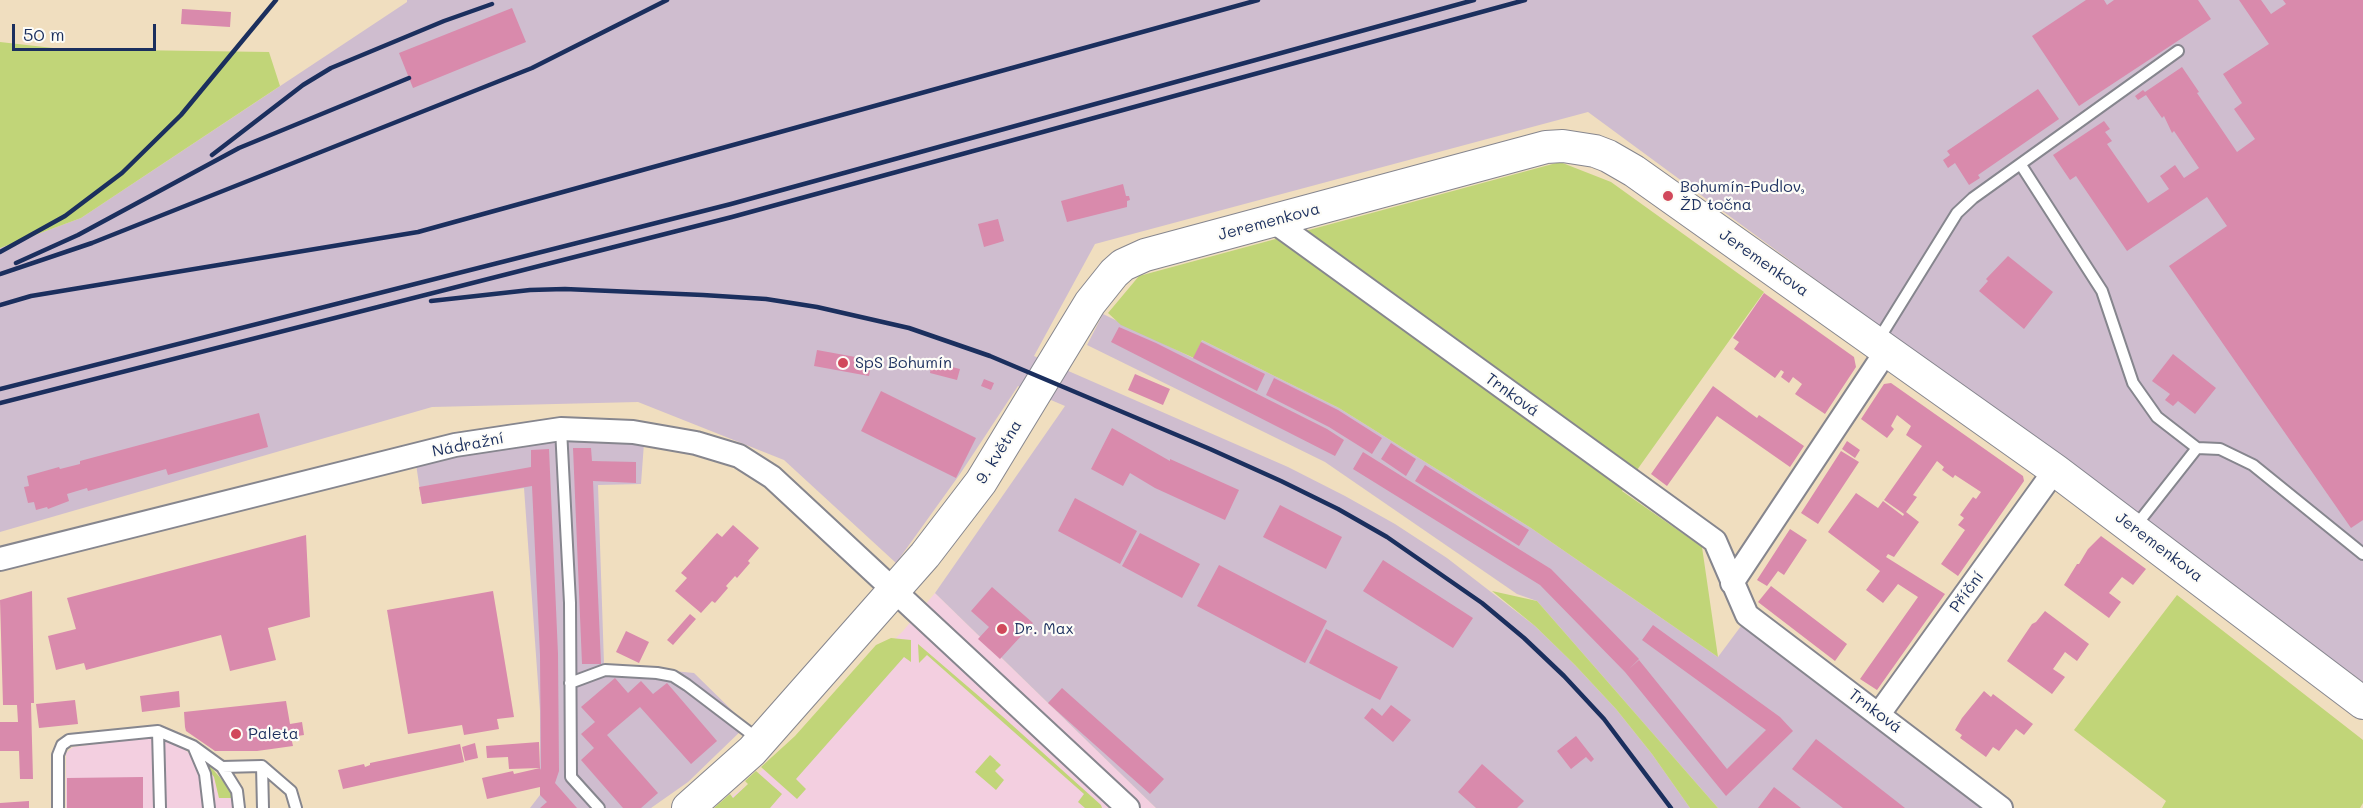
<!DOCTYPE html>
<meta charset="utf-8">
<style>
body{margin:0}
#map{position:relative;width:2363px;height:808px;overflow:hidden;background:#f0debf;font-family:Mali,sans-serif}
canvas{display:block}
.scale{position:absolute;left:12px;top:24px;width:144px;height:27px;box-sizing:border-box;border:3px solid #1b2f5e;border-top:0;padding-left:8px;font-size:18px;line-height:21px;white-space:nowrap;color:#1b2f5e;-webkit-text-stroke:4px #fdfcf7;paint-order:stroke}
</style>
<div id="map">
<canvas width="2363" height="808"></canvas>
<div class="scale">50 m</div>
</div>
<script>
const g = document.querySelector('canvas').getContext('2d');
g.lineJoin = 'round';
function fill(path, color) {
  g.fillStyle = color;
  g.fill(path, 'evenodd');
}
function poly(rows) {
  const path = new Path2D();
  for (const r of rows) {
    path.moveTo(r[0], r[1]);
    for (let i = 2; i < r.length; i += 2) path.lineTo(r[i], r[i + 1]);
  }
  return path;
}
function trace(path, color, width, dash) {
  g.strokeStyle = color;
  g.lineWidth = width;
  g.lineCap = dash ? 'butt' : 'round';
  g.setLineDash(dash || []);
  g.stroke(path);
}
function drawText(font, color, halo, rows, align = 'center') {
  g.font = font + ' Mali,sans-serif';
  g.lineWidth = 4.5;
  g.setLineDash([]);
  g.textBaseline = 'middle';
  g.strokeStyle = halo;
  g.fillStyle = color;
  for (const [text, x, y, turn = 0] of rows) {
    g.save();
    g.translate(x, y);
    g.rotate((+turn || 0) * Math.PI / 180);
    g.textAlign = isNaN(turn) ? turn : align;
    if (halo) g.strokeText(text, 0, 0);
    g.fillText(text, 0, 0);
    g.restore();
  }
}
fill(poly([
 [935,593,1156,808,717,808,748,784,903,631],
 [148,737,172,740,206,766,214,776,219,798,233,798,233,808,66,808,66,753,73,747]
]), '#f3cfe0');
fill(poly([
 [407,0,2363,0,2363,682,1588,112,1095,244,1034,356,1288,467,1345,496,1395,524,1447,558,1535,626,1575,665,1616,709,1652,754,1690,808,1156,808,935,593,1065,406,1018,386,960,474,896,563,784,460,638,402,432,407,0,532,0,248,81,218,407,2],
 [1103,314,1193,358,1202,340,1339,408,1531,528,1718,657,1744,622,1981,808,1718,808,1537,601,1517,594,1325,462,1087,345],
 [551,438,644,443,641,484,598,485,604,664,694,673,747,725,688,782,651,808,530,808,540,795,540,711,524,488,422,504,416,464]
]), '#cfbdcf');
fill(poly([
 [0,42,62,49,269,52,280,86,81,218,0,248],
 [1560,162,1611,182,1764,292,1622,491,1702,547,1718,657,1531,528,1339,408,1202,340,1194,358,1121,325,1108,313,1139,276],
 [1492,591,1537,601,1718,808,1690,808,1652,754,1616,709,1575,665,1535,626],
 [2177,595,2363,740,2363,803,2360,808,2162,808,2166,801,2074,730],
 [891,638,911,640,911,662,904,657,796,779,806,789,797,799,761,767,795,736,876,645],
 [918,644,1002,716,1101,805,1102,808,1085,808,1078,802,1084,794,927,655,919,663],
 [990,755,1001,765,995,771,1004,780,996,790,975,772],
 [208,764,231,790,233,798,219,798,214,777,206,766],
 [756,771,782,794,770,808,714,808,730,794,733,798,748,784,745,781]
]), '#c1d578');
fill(poly([
 [2086,0,2104,0,2107,5,2114,0,2198,0,2211,19,2079,106,2032,36],
 [2239,0,2261,0,2271,14,2286,4,2283,0,2363,0,2363,520,2351,528,2169,266,2227,226,2207,197,2127,251,2076,176,2070,180,2053,155,2104,121,2110,129,2105,132,2112,141,2107,144,2148,203,2169,189,2160,176,2175,165,2184,178,2199,168,2174,131,2172,133,2164,116,2162,118,2146,95,2138,100,2135,96,2143,90,2145,92,2182,67,2199,92,2197,93,2237,152,2255,139,2234,109,2242,103,2223,74,2269,44],
 [512,8,526,42,413,88,399,53],
 [182,9,231,12,230,27,181,24],
 [2038,89,2059,119,1978,175,1980,178,1969,185,1955,163,1948,168,1943,160,1950,155,1947,151],
 [1123,184,1126,196,1129,196,1130,200,1127,201,1127,207,1067,222,1061,201],
 [998,219,1004,241,984,247,978,224],
 [2008,256,2053,292,2024,329,1979,291,1988,281,1986,279],
 [1764,293,1854,357,1856,367,1825,414,1795,394,1802,384,1793,377,1789,383,1781,377,1784,372,1781,370,1775,378,1734,349,1739,342,1733,338],
 [1119,327,1156,343,1327,429,1344,440,1335,456,1111,342],
 [1201,342,1265,374,1257,391,1193,358],
 [817,350,872,360,869,376,814,366],
 [2173,354,2216,388,2195,414,2178,401,2173,406,2165,400,2170,394,2152,381],
 [932,362,960,369,957,380,930,373],
 [1135,374,1170,389,1163,405,1128,390],
 [1274,378,1338,410,1382,438,1372,454,1329,427,1266,395],
 [984,379,994,383,991,390,981,386],
 [1891,383,2023,476,2024,481,1958,576,1941,564,1965,530,1958,525,1964,518,1960,515,1973,497,1976,499,1981,492,1955,475,1953,478,1942,470,1944,467,1937,461,1913,495,1917,497,1906,512,1919,522,1894,557,1888,554,1886,557,1945,594,1877,690,1860,679,1918,597,1898,584,1883,603,1866,590,1880,571,1828,532,1856,493,1878,508,1883,501,1903,516,1904,514,1884,500,1922,446,1906,435,1911,426,1897,415,1891,426,1894,429,1887,438,1861,419,1884,384],
 [1713,386,1757,418,1759,415,1804,446,1790,467,1717,416,1667,486,1651,474],
 [881,391,976,438,956,478,861,431],
 [259,413,268,447,168,475,166,469,88,491,87,488,67,494,69,501,48,509,47,507,36,510,34,502,28,503,24,487,29,486,27,476,59,467,60,469,80,464,80,461],
 [1112,428,1170,461,1170,459,1239,490,1225,520,1155,488,1130,473,1123,486,1091,469],
 [1847,441,1860,450,1855,458,1842,449],
 [1391,443,1416,459,1406,476,1381,459],
 [573,448,591,448,592,461,636,462,636,483,593,481,601,664,582,664],
 [549,449,558,654,559,771,555,783,577,808,540,808,547,802,540,795,540,787,487,799,482,778,513,771,514,774,540,768,541,770,540,655,532,486,422,504,419,487,531,467,531,450],
 [1841,451,1859,462,1818,524,1801,513],
 [1363,452,1551,569,1639,659,1629,669,1639,660,1727,769,1766,730,1642,640,1653,625,1780,717,1793,731,1726,796,1625,672,1540,585,1353,469],
 [1425,465,1529,530,1519,546,1415,481],
 [1075,498,1137,531,1120,564,1058,531],
 [1280,505,1342,537,1326,569,1263,537],
 [733,525,759,548,748,561,750,563,737,578,735,576,726,586,728,588,715,603,712,601,701,613,675,591,687,578,681,573,717,533,722,537],
 [1790,529,1807,540,1784,575,1778,571,1767,586,1757,580],
 [1140,533,1200,564,1182,598,1122,566],
 [306,535,310,617,268,628,276,660,230,671,221,635,86,670,84,663,56,670,48,636,76,629,67,598],
 [2101,536,2146,569,2133,585,2122,577,2109,593,2121,602,2109,618,2064,585,2077,564,2079,564,2088,549],
 [1383,560,1473,618,1453,648,1363,591],
 [1219,565,1327,621,1305,663,1197,606],
 [1771,586,1847,644,1835,661,1758,602],
 [992,587,1033,623,1000,659,978,639,989,627,971,611],
 [32,591,34,703,31,703,33,779,20,779,19,751,0,751,0,722,18,722,17,705,3,705,0,600],
 [493,591,514,717,497,719,499,729,464,735,462,725,408,734,387,610],
 [2045,611,2089,644,2077,661,2065,652,2053,669,2065,677,2052,694,2007,661,2032,624,2036,622],
 [690,614,696,619,673,645,667,640],
 [1326,629,1398,667,1380,700,1309,663],
 [626,631,649,642,639,663,616,652],
 [615,678,628,693,641,681,653,694,667,683,717,741,691,764,640,707,607,735,658,793,641,808,623,808,581,760,594,748,581,734,595,722,581,707],
 [1062,688,1164,779,1150,794,1048,703],
 [179,691,180,707,142,712,140,696],
 [1984,691,1991,697,1993,694,2033,724,2024,735,2016,729,1999,751,1993,747,1986,757,1960,738,1962,735,1955,730,1962,718],
 [75,700,78,724,39,728,36,704],
 [286,701,290,724,302,722,304,735,291,737,293,746,257,751,215,751,186,731,185,727,184,712],
 [1391,705,1411,720,1393,742,1364,718,1372,708,1382,716],
 [1576,736,1594,759,1591,762,1586,757,1571,769,1557,751],
 [1816,739,1864,776,1905,808,1843,808,1792,769],
 [539,742,540,768,509,769,508,757,487,758,486,746],
 [475,743,478,758,465,761,462,747],
 [460,744,464,762,343,789,338,770,364,764,365,767,370,765,370,763],
 [1482,764,1524,801,1517,808,1476,808,1458,792],
 [143,777,143,808,67,808,67,778],
 [1774,787,1801,808,1758,808],
 [29,801,29,808,0,808,0,803]
]), '#d98aac');
const lane = poly([
 [2021,165,2102,291,2133,383,2157,417,2197,448],
 [1877,342,1957,213,1973,198,2178,51],
 [561,429,570,603,571,777,599,808],
 [2134,528,2197,448,2220,449,2253,465,2363,554],
 [570,683,605,670,657,673,673,676,687,685,758,739],
 [158,731,160,808],
 [194,748,205,774,209,808],
 [262,766,263,808],
 [222,767,262,766,291,791,296,808],
 [58,808,58,755,62,745,69,740,158,731,193,746,222,767,237,791,239,808]
]);
const street = poly([
 [1273,221,1715,541,1747,615,2001,808],
 [0,559,455,445,561,429,633,432,696,443,739,456,772,477,1128,808],
 [1732,583,1887,350],
 [1879,714,2055,470]
]);
const secondary = poly([
 [688,808,752,751,925,555,981,482,1090,303,1114,273,1123,265,1145,255,1546,147,1563,146,1595,151,1608,156,1634,171,2055,470,2363,703]
]);
trace(lane, '#86868e', 14);
trace(street, '#86868e', 26);
trace(secondary, '#86868e', 34);
trace(lane, '#fff', 10);
trace(street, '#fff', 22);
trace(secondary, '#fff', 32);
trace(poly([
 [212,155,303,85,331,68,444,21,492,4],
 [0,252,65,216,122,173,181,115,276,0],
 [16,263,78,235,239,148,409,78],
 [0,274,92,243,532,68,667,0],
 [431,301,530,290,565,289,703,295,766,299,817,307,909,328,990,356,1210,449,1281,481,1338,509,1387,537,1482,603,1524,638,1564,676,1604,719,1671,808],
 [0,305,31,296,418,232,1258,0],
 [0,389,731,204,1474,0],
 [0,403,732,217,1525,0]
]), '#1b2f5e', 4.5);
for (const [x, y, r, color] of [
 [1668,196,6,"#d1495b"],
 [843,363,6,"#d1495b"],
 [1002,629,6,"#d1495b"],
 [236,734,6,"#d1495b"]
]) {
  const dot = new Path2D();
  dot.arc(x, y, r, 0, 2 * Math.PI);
  g.fillStyle = color;
  g.fill(dot);
  trace(dot, '#fdfcf7', 2);
}
drawText('16px', '#1b2f5e', '#fdfcf7', [
 ["Bohumín-Pudlov,",1680,187],
 ["ŽD točna",1680,205],
 ["SpS Bohumín",855,363],
 ["Dr. Max",1014,629],
 ["Paleta",248,734]
], 'left');
drawText('16px', '#1b2f5e', '#fdfcf7', [
 ["Jeremenkova",1269,222,-15],
 ["Jeremenkova",1764,263,35],
 ["Trnková",1512,395,36],
 ["Nádražní",468,445,-11],
 ["9. května",999,452,-58],
 ["Jeremenkova",2159,547,37],
 ["Příční",1967,592,-54],
 ["Trnková",1875,711,37]
]);
</script>
